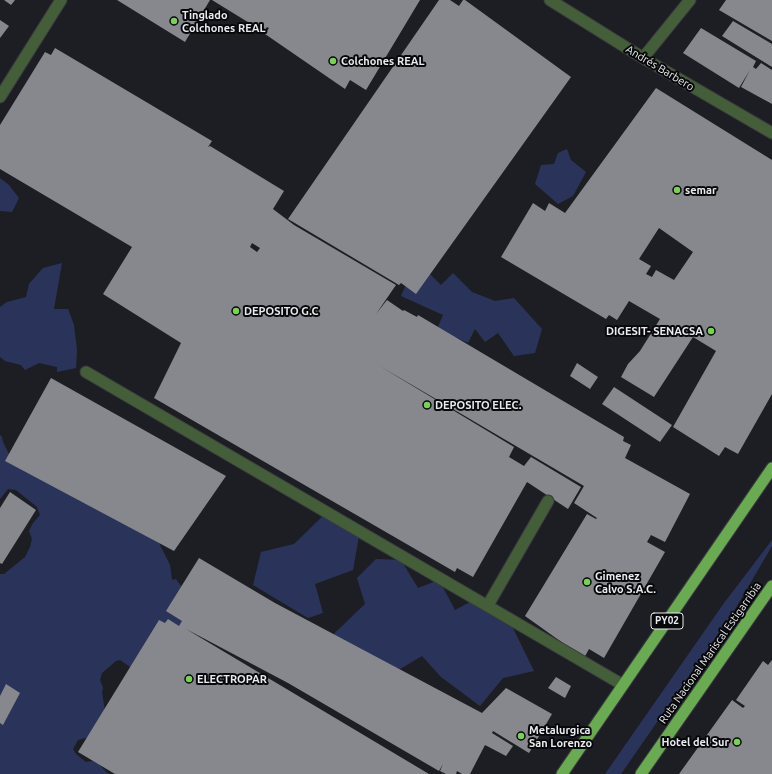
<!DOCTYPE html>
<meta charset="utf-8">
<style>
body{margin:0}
canvas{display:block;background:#1d1e23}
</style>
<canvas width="772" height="774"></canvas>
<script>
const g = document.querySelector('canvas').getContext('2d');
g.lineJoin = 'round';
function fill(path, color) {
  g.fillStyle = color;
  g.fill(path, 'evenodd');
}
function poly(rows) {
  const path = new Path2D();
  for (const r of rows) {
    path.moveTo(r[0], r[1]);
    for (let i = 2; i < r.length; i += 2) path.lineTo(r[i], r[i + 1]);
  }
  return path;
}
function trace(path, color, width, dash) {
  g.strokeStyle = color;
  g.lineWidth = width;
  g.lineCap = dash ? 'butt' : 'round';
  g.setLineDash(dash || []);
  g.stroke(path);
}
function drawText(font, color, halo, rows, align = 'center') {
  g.font = font + ' Ubuntu,sans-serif';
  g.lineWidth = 4;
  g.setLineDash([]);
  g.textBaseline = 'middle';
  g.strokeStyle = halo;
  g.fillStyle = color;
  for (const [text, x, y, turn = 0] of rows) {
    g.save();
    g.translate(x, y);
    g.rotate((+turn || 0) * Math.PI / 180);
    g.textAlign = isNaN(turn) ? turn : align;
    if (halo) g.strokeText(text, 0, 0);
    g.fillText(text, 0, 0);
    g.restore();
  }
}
fill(poly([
 [567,149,571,160,586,172,573,196,558,204,535,184,541,165,554,164,558,153],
 [0,178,9,185,19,198,12,212,0,211],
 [62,263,54,309,68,309,74,325,77,350,76,368,57,372,57,367,39,363,25,370,21,365,5,361,0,357,0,307,7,302,26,297,29,284,43,268],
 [426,270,441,285,453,273,472,292,495,301,514,298,542,329,535,353,514,356,498,333,485,342,475,329,468,343,437,329,443,315,401,296,408,280],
 [0,435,2,437,3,442,9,454,17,460,73,494,80,501,85,500,159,543,170,565,172,580,176,579,181,586,186,615,186,632,133,669,120,660,116,661,102,673,100,680,103,688,102,692,107,724,93,736,78,740,73,749,76,754,86,762,93,761,99,764,108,774,0,774,0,574,4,574,25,557,30,547,32,539,29,531,33,523,40,515,37,507,16,490,8,489,0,499],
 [326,513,360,530,353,570,315,584,323,613,308,618,253,585,261,552,294,544],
 [772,540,772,546,734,611,621,774,605,774,724,603],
 [376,559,401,560,418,588,439,580,455,610,476,599,508,618,534,671,503,678,480,706,441,677,422,656,400,669,318,649,365,604,357,578]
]), '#2a345a');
fill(poly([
 [4,0,15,0,11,5],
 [117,0,210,0,185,42],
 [212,0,420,0,366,90,350,80,345,89,265,34,269,28,267,27,264,32],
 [439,0,450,0,459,6,463,0,465,0,571,77,416,294,401,283,399,285,288,219],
 [726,0,772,0,772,41,719,10],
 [0,20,9,26,0,38],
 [733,21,772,44,772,67,722,36],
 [701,28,756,61,753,67,756,69,761,63,772,70,772,104,741,87,750,70,739,88,683,53],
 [55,48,212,141,208,147,210,146,284,191,273,209,294,225,396,285,376,314,387,300,403,311,404,310,417,317,418,315,624,437,623,441,631,445,625,458,690,494,665,542,651,535,647,542,665,552,604,658,589,649,584,658,525,616,587,514,596,519,597,518,574,503,584,486,378,365,514,447,509,457,524,466,531,457,581,487,568,509,527,482,473,577,457,568,455,572,154,398,181,343,103,294,132,247,0,169,0,125,45,52,51,55],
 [252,243,260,248,257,252,250,247],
 [656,88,772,160,772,394,738,454,725,447,719,456,673,427,716,351,693,337,654,397,621,377,628,364,640,351,660,319,629,301,617,320,609,315,606,319,501,257,533,203,545,211,549,203,565,213],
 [659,228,693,252,674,280,656,270,652,277,646,274,651,266,639,259],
 [577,363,598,377,590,389,570,376],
 [51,378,226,476,174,551,5,461],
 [614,387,672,425,660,442,602,404],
 [10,492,36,510,2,564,0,563,0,508],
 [199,558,275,603,482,713,506,688,552,714,529,753,493,731,492,733,513,746,506,756,485,745,470,774,462,774,457,771,456,774,446,774,440,771,443,764,439,771,288,683,186,629,429,774,115,774,78,752,159,620,165,623,168,619,179,626,182,621,166,611],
 [772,660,772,774,679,774,732,700,743,708,745,706,736,700,763,661,768,665],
 [556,677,571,686,565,698,548,688],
 [6,684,20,693,3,725,0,723,0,696]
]), '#86888d');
const service = poly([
 [86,372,623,685],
 [488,605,548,501]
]);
const minor = poly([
 [550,0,643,58,772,133],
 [643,58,690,0],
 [0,97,61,0]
]);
const trunk = poly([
 [562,774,772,468],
 [641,774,772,586]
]);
trace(service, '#3a3b3f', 13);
trace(minor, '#3a3b3f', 13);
trace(trunk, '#3a3b3f', 13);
trace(service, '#435e39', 11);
trace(minor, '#435e39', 11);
trace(trunk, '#6aaa53', 11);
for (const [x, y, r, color] of [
 [174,21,4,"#79d158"],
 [333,61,4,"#79d158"],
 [677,190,4,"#79d158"],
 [236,311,4,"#79d158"],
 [711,331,4,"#79d158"],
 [427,405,4,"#79d158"],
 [587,582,4,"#79d158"],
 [189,679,4,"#79d158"],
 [521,736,4,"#79d158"],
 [737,742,4,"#79d158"]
]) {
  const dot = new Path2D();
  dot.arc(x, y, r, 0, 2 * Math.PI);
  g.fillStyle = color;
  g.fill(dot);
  trace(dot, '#08080a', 1.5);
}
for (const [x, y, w] of [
 [667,621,32]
]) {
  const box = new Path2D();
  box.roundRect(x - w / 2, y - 8, w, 16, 3);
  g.fillStyle = '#08080a';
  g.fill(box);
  trace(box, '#eaebee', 1);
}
drawText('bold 10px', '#eaebee', null, [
 ["PY02",667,621]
]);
drawText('bold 11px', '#eaebee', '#08080a', [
 ["Tinglado",182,15],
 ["Colchones REAL",182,28],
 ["Colchones REAL",341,61],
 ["semar",685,190],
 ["DEPOSITO G.C",244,311],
 ["DIGESIT- SENACSA",703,331,"right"],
 ["DEPOSITO ELEC.",435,405],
 ["Gimenez",595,576],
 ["Calvo S.A.C.",595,589],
 ["ELECTROPAR",197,679],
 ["Metalurgica",529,730],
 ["San Lorenzo",529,743],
 ["Hotel del Sur",729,742,"right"]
], 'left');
drawText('11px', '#eaebee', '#08080a', [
 ["Andrés Barbero",660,68,31],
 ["Ruta Nacional Mariscal Estigarribia",710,653,-55]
]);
</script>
